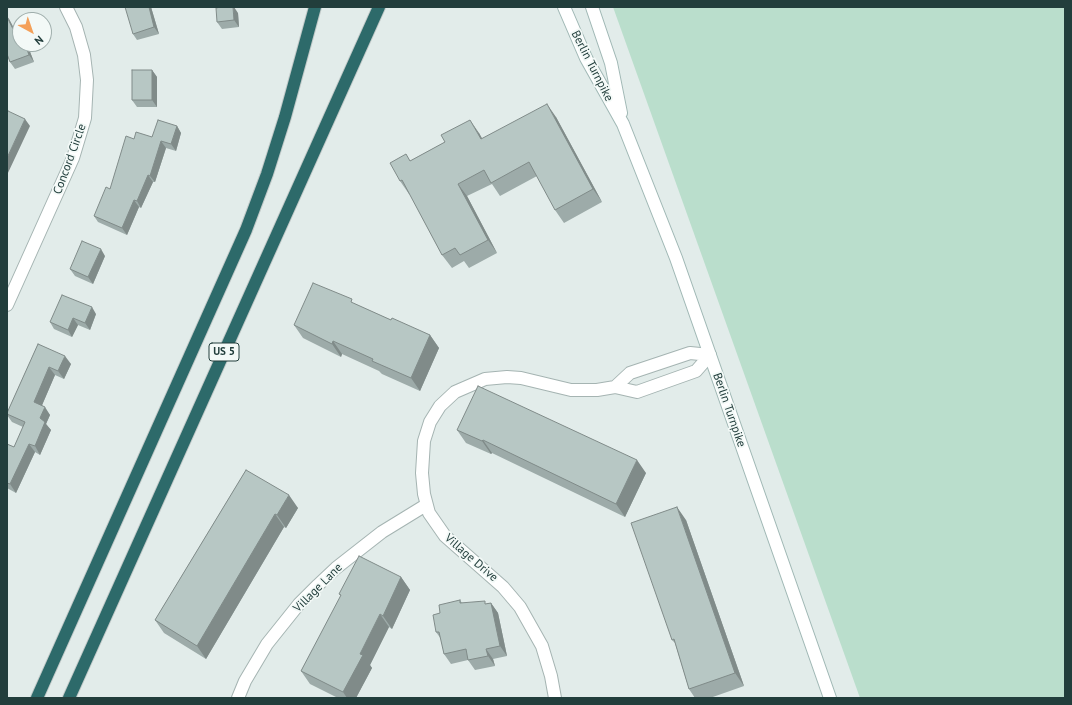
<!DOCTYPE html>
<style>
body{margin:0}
#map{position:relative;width:1072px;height:705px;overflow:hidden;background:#e2ecea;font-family:"PT Sans",sans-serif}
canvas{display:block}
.frame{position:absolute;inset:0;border:8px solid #223e3c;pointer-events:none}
.north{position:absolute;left:12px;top:12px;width:40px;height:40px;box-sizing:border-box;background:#f3f9f7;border:1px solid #9faeac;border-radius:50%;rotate:140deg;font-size:11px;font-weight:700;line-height:16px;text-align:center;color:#223e3c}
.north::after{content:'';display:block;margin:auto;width:14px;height:18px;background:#f4a059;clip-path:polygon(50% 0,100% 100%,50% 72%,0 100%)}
</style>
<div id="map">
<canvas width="1072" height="705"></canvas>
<div class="frame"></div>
<div class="north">N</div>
</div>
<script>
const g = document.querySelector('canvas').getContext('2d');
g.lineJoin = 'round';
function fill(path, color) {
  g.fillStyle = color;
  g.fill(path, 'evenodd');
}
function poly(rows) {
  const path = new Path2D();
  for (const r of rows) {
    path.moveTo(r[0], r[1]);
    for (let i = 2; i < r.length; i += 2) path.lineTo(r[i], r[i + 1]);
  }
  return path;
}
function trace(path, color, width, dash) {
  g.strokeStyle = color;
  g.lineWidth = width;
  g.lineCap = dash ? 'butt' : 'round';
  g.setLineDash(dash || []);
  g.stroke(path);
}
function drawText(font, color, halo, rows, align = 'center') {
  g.font = font + ' "PT Sans",sans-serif';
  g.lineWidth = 3.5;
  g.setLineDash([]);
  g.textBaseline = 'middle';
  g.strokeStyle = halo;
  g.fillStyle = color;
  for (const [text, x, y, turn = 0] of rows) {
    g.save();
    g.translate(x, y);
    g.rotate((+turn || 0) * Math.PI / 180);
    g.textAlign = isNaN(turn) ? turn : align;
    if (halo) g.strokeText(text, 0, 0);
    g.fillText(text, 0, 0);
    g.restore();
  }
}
fill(poly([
 [613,7,1065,7,1065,698,860,698]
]), '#badecc');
const street = poly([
 [7,305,73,158,85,118,87,80,84,55,76,27,66,7],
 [615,387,637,392,696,371,710,355],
 [238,698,245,681,267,644,299,604,318,585,336,568,382,532,426,505],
 [555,698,551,676,542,646,520,607,503,587,445,536,429,513,424,494,422,473,424,441,430,422,440,406,455,392,485,379,507,377,521,378,571,390,597,390,615,387,630,373,690,353,710,355]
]);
const secondary = poly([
 [564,7,586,58,623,124,676,258,830,698],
 [592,7,611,63,621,113]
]);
const highway = poly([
 [37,698,246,230,267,174,285,117,315,7],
 [69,698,379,7]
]);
trace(street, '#a5b4b2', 14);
trace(secondary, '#a0b8b5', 14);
trace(highway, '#c1c9c8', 14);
trace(street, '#fff', 12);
trace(secondary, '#fff', 12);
trace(highway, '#2d6a6a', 12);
fill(poly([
 [151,7,159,34,137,40,133,34],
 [238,13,239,27,222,29,217,22],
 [9,19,14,28,18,27,20,30,20,44,27,44,34,62,15,69,10,62],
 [152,70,157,77,157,107,137,107,132,100],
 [556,117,602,202,564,223,555,210,537,176,500,196,492,184,467,196,497,253,469,268,464,261,452,268,442,255,410,194,409,194,400,181,406,154,410,161,445,142,479,133,482,139],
 [177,126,181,133,176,151,166,148,155,182,153,182,141,208,139,207,127,235,98,222,94,216,110,189,152,137],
 [105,256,93,284,75,276,70,269],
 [355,304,391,320,430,335,439,348,420,391,382,374,379,371,342,354,341,357,303,338,294,325],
 [96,314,90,330,78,325,72,337,54,329,50,322],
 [38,344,71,364,64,379,55,375,42,405,50,415,46,424,51,430,40,455,35,452,16,493,7,488,7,444,14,447,23,427,12,422,7,415,7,413],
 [457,430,646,473,625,517,492,453,491,454,466,443],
 [246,470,298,508,286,528,284,527,206,659,164,633,155,620],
 [686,520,744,686,710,698,695,698,689,689,675,643,672,640],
 [401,577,410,590,392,629,389,627,370,665,372,668,356,698,338,698,310,684,301,671,341,596,339,594],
 [460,600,462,603,486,604,491,603,498,613,507,656,493,659,495,666,475,670,468,660,451,664,444,654,441,639,436,632,440,613]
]), '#9daba9');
fill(poly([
 [149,7,151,7,159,34,154,27],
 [233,7,234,7,238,13,239,27,234,20],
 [7,16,9,19,17,35,13,29,7,17],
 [25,44,27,44,34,62,29,55],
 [152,70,157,77,157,107,152,100],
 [547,104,556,117,602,202,593,189],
 [25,119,30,126,7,175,7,158],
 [470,120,479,133,490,152,481,139],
 [177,126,181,133,176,151,171,144],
 [161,141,166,148,155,182,150,176],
 [148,175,153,182,141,208,137,201],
 [458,184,467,196,497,253,488,240],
 [134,200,139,207,127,235,122,228],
 [101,249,105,256,93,284,88,277],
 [92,307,96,314,90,330,85,323],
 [73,318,78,325,72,337,68,330],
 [430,335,439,348,420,391,411,378],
 [333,341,342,354,341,357,332,344],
 [65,356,71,364,64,379,58,371],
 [49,367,55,375,40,410,34,402],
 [45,407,50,415,46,424,51,430,40,455,35,446,40,418],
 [483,440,492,453,491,454,482,441],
 [29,444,35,452,16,493,10,484],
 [637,460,646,473,625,517,616,504],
 [289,495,298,508,286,528,277,515],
 [677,507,686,520,744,686,735,673],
 [275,514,284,527,206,659,197,646],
 [401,577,410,590,392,629,383,616],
 [491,603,498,613,507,656,500,646],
 [380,614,389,627,370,665,372,668,356,698,347,698,343,692,360,654],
 [486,649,493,659,495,666,488,656]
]), '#808b89');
const building = poly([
 [125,7,149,7,154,27,133,34,125,7],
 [221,7,233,7,234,20,217,22,216,8,221,7],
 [7,17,13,29,18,27,20,32,20,44,25,44,29,55,10,62,7,54,7,17],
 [132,70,152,70,152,100,132,100,132,70],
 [547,104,593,189,555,210,529,162,491,183,484,170,458,184,488,240,460,255,455,248,442,255,402,180,400,181,390,163,406,154,410,161,445,142,441,135,470,120,481,139,547,104],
 [8,111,25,119,7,158,7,112,8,111],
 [158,120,177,126,171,144,161,141,150,176,148,175,137,201,134,200,122,228,94,216,106,187,110,189,126,136,134,139,136,132,152,137,158,120],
 [82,241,101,249,88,277,70,269,82,241],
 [313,283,352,299,351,302,391,320,392,318,430,335,411,378,372,361,373,359,333,341,332,344,294,325,313,283],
 [62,295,92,307,85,323,73,318,68,330,50,322,62,295],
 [38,344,65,356,58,371,49,367,34,402,45,407,40,418,45,422,35,446,29,444,10,484,7,483,7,444,14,447,25,422,7,414,7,413,38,344],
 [478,386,637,460,616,504,483,440,482,441,457,430,478,386],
 [246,470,289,495,277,515,275,514,197,646,155,620,246,470],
 [677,507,735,673,689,689,674,639,672,640,631,523,677,507],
 [359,556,401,577,383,616,380,614,360,654,363,655,343,692,301,671,341,595,339,594,359,556],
 [460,600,460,603,485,601,485,604,491,603,500,646,486,649,488,656,468,660,466,649,444,654,439,632,436,632,433,615,440,613,439,605,460,600]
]);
fill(building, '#b7c7c4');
trace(building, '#808b89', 1);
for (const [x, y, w] of [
 [224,352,30]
]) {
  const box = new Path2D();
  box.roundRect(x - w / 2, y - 9, w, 18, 3);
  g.fillStyle = '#f3f9f7';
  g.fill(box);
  trace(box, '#223e3c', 1);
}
drawText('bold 11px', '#223e3c', null, [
 ["US 5",224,352]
]);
drawText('12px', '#223e3c', '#f3f9f7', [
 ["Berlin Turnpike",592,66,63],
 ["Concord Circle",70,159,-70],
 ["Berlin Turnpike",729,410,71],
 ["Village Drive",471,558,41],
 ["Village Lane",318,588,-45]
]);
</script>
